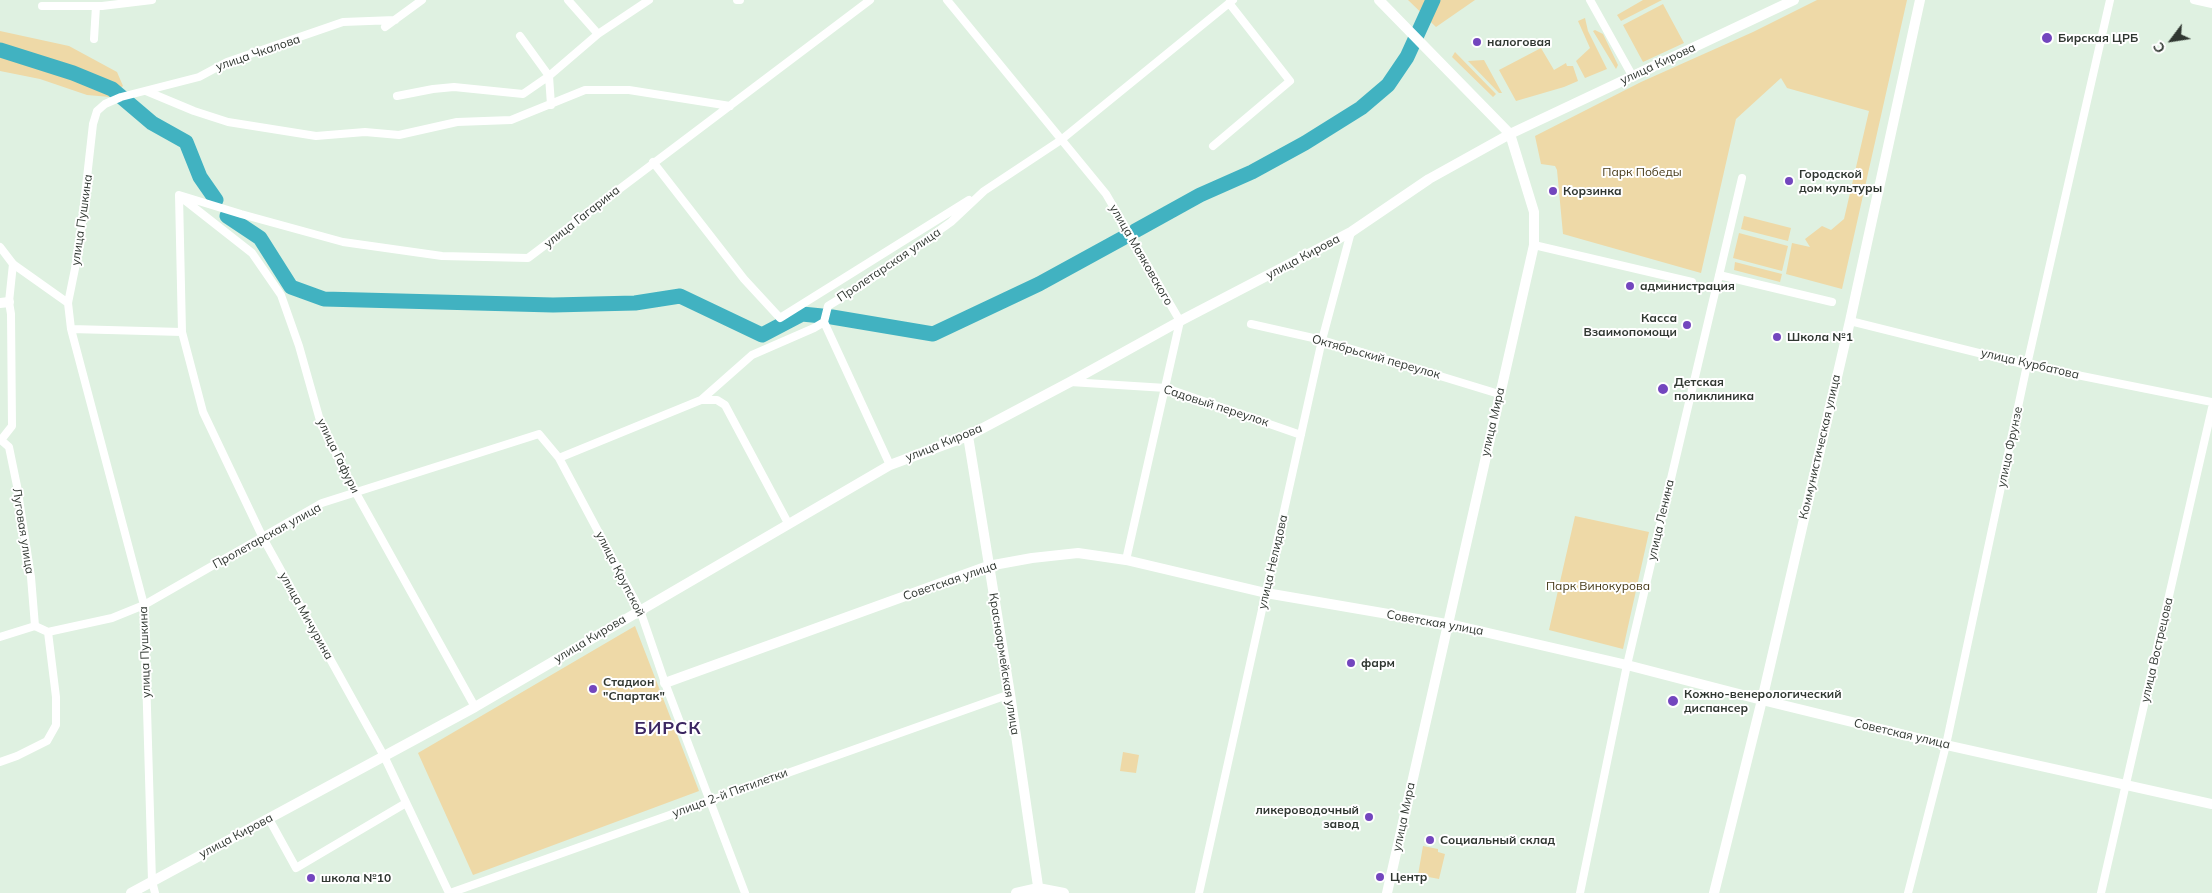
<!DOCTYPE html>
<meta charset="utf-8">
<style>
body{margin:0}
#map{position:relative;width:2212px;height:893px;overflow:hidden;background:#dff1e1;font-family:Mulish,sans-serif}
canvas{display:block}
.north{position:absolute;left:2147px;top:15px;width:50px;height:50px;-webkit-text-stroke:4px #fff;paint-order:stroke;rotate:239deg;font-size:14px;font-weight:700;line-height:20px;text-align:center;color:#303731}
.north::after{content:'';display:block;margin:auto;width:18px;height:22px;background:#303731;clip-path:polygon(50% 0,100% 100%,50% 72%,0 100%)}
</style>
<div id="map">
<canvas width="2212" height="893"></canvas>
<div class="north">С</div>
</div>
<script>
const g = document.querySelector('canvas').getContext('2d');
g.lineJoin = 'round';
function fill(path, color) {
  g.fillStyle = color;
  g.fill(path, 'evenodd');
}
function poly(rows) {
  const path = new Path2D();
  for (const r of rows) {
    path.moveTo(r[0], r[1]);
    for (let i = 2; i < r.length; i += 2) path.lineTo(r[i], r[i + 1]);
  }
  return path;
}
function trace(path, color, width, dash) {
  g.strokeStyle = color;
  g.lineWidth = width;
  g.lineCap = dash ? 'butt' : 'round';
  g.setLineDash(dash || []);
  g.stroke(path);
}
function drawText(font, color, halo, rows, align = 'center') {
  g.font = font + ' Mulish,sans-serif';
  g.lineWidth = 4;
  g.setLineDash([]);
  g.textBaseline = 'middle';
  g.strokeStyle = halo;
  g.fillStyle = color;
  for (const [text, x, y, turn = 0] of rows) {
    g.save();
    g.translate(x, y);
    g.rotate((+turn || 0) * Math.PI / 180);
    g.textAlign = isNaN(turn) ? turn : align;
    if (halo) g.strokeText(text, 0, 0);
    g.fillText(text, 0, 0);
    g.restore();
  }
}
fill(poly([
 [1408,0,1475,0,1436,27],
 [1643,0,1662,0,1621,21,1617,15],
 [1817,0,1907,0,1842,289,1786,274,1792,243,1810,247,1805,239,1822,226,1831,230,1844,219,1869,111,1787,88,1781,78,1736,119,1701,273,1563,234,1557,170,1555,166,1541,164,1535,136,1641,82,1753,32],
 [1663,4,1684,43,1643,62,1623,25],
 [1585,18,1588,31,1607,69,1585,78,1576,61,1590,48,1578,21],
 [1595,30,1603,34,1618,65,1616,69,1593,31],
 [0,31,69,46,117,72,123,86,110,97,87,95,40,79,0,71],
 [1541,48,1554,70,1566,63,1567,66,1573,66,1578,81,1564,87,1516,101,1499,70],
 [1455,52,1496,94,1493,97,1452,57],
 [1484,60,1502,93,1499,93,1468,61],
 [1744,216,1791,228,1788,241,1741,229],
 [1739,233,1788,246,1782,271,1733,258],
 [1735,262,1782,274,1780,282,1734,270],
 [1575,516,1649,532,1623,649,1549,630],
 [635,626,699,791,473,875,418,753],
 [1123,752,1139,755,1136,773,1120,771],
 [1423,846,1438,849,1438,852,1445,854,1439,879,1418,875]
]), '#eed9a7');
trace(poly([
 [0,50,73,73,112,89,152,123,186,142,200,177,216,200],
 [227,216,260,238,291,287,324,299,553,305,635,303,680,296,762,335,802,314,832,317,933,334,1039,284,1123,238],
 [1135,231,1200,195,1252,172,1305,143,1361,108,1388,85,1407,57,1433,0]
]), '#41b2c1', 15);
trace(poly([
 [568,0,598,34],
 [737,0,740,0],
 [947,0,1106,194,1180,321,1126,560],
 [1590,0,1633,77],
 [2194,0,2212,4],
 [42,6,102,6,152,0],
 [385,27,422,0],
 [94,39,96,6],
 [146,91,194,111,228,122,316,136,365,132,399,135,457,122,511,120,585,90,629,90,730,106],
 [397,96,433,89,454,87,523,94,549,76,520,36],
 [551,105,549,76,598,34,649,0],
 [1213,146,1290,81,1229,3],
 [653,162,744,279,780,318,969,200],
 [182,198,252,253,281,295,299,346,321,424,356,493,475,707],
 [1534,245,1692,282],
 [0,247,13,264,68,303],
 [13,264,9,302,11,314,12,426,1,440,9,447,17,486,31,577,35,626],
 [1719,275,1832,302],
 [1850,321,2027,365,2212,402],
 [824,322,890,465],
 [1251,324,1322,340,1499,394],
 [71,329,68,303,79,249,93,124,97,111,105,104,121,97,199,77,227,62,343,22,395,20],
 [1070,382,1166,388,1301,435],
 [701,400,717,400,725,405,788,523],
 [559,458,701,400,752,355,814,328,824,322,828,306,864,284,951,222,984,191,1061,140,1233,0],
 [0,637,35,626,48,632,112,618,144,605,322,503,539,434,559,458,640,610,665,683,745,893],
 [0,762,17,756,47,741,56,725,56,697,48,632],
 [269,819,296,868,406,803],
 [155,893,152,881,144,605,71,329,182,332],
 [449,893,384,756,263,538,203,412,182,332,179,195,241,214,343,242,442,256,528,258,870,0],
 [450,893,1010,694],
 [1199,893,1322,340,1351,232],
 [1580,893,1627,665,1742,178],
 [1908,893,1946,745,2027,365,2110,0],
 [2101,893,2212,408]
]), '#fff', 8);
trace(poly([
 [1379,0,1510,134,1534,212,1534,245,1387,893],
 [0,303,9,302],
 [968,436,1010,694,1039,893],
 [665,683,988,566,1032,558,1078,553,1126,560,1266,593,1458,626,1627,665,1762,700,1946,745,2212,804],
 [131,893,475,707,890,465,968,436,1070,382,1180,321,1351,232,1429,179,1510,134,1794,0],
 [1016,893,1038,888,1064,893],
 [1714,893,1762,700,1850,321,1920,0]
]), '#fff', 10);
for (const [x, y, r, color] of [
 [2047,38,6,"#7346be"],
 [1477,42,5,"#7346be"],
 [1789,181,5,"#7346be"],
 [1553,191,5,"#7346be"],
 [1630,286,5,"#7346be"],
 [1687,325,5,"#7346be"],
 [1777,337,5,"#7346be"],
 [1663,389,6,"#7346be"],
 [1351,663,5,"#7346be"],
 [593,689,5,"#7346be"],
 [1673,701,6,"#7346be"],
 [1369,817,5,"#7346be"],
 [1430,840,5,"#7346be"],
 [1380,877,5,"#7346be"],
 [311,878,5,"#7346be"]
]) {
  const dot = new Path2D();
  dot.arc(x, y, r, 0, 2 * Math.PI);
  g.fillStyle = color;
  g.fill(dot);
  trace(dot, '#fff', 2);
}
drawText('bold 12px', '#303731', '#fff', [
 ["Бирская ЦРБ",2058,38],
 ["налоговая",1487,42],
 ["Городской",1799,174],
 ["дом культуры",1799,188],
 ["Корзинка",1563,191],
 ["администрация",1640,286],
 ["Касса",1677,318,"right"],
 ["Взаимопомощи",1677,332,"right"],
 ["Школа №1",1787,337],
 ["Детская",1674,382],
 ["поликлиника",1674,396],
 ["фарм",1361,663],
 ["Стадион",603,682],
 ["\"Спартак\"",603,696],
 ["Кожно-венерологический",1684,694],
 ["диспансер",1684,708],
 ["ликероводочный",1359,810,"right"],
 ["завод",1359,824,"right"],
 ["Социальный склад",1440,840],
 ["Центр",1390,877],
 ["школа №10",321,878]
], 'left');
drawText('12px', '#303731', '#fff', [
 ["улица Чкалова",258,53,-19],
 ["улица Кирова",1658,64,-25],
 ["улица Гагарина",582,217,-38],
 ["улица Пушкина",82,220,-82],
 ["улица Маяковского",1141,255,60],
 ["улица Кирова",1303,257,-28],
 ["Пролетарская улица",889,265,-34],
 ["Октябрьский переулок",1376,357,16],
 ["улица Курбатова",2030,364,13],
 ["Садовый переулок",1216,406,18],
 ["улица Мира",1493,422,-77],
 ["улица Кирова",944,443,-22],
 ["Коммунистическая улица",1820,447,-77],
 ["улица Фрунзе",2010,447,-78],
 ["улица Гафури",338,456,64],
 ["улица Ленина",1661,520,-77],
 ["Луговая улица",23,531,81],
 ["Пролетарская улица",267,536,-29],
 ["улица Нелидова",1273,562,-77],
 ["улица Крупской",620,574,63],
 ["Советская улица",950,581,-19],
 ["улица Мичурина",306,616,61],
 ["Советская улица",1435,623,10],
 ["улица Кирова",590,639,-31],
 ["улица Вострецова",2157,650,-77],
 ["улица Пушкина",145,652,-92],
 ["Красноармейская улица",1004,664,81],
 ["Советская улица",1902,734,13],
 ["улица 2-й Пятилетки",730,793,-20],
 ["улица Мира",1404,817,-78],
 ["улица Кирова",236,836,-28]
]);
drawText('12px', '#453917', '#fff', [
 ["Парк Победы",1642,172],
 ["Парк Винокурова",1598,586]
]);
g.letterSpacing = '1px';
drawText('bold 18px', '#3b2661', '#fff', [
 ["БИРСК",668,729]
]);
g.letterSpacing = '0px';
</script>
